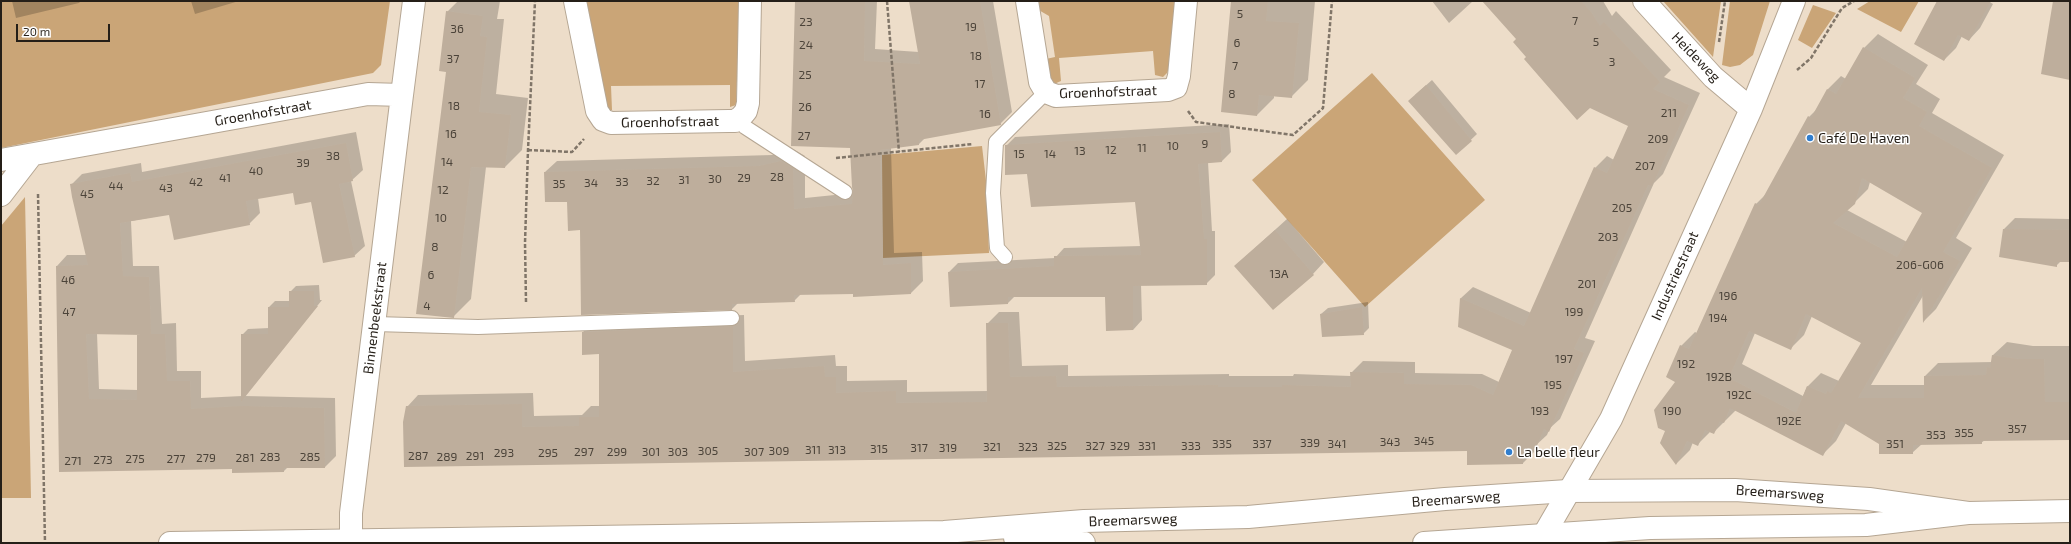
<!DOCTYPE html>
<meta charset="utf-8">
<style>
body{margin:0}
#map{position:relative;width:2071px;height:544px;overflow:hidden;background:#edddc9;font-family:"Exo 2",sans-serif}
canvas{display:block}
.frame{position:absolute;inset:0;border:2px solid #251f18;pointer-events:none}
.scale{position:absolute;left:16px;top:24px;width:94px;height:18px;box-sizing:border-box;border:2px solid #251f18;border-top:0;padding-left:5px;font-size:12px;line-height:14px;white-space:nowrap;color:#251f18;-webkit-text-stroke:3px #fff;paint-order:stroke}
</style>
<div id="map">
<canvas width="2071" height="544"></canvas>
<div class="frame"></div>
<div class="scale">20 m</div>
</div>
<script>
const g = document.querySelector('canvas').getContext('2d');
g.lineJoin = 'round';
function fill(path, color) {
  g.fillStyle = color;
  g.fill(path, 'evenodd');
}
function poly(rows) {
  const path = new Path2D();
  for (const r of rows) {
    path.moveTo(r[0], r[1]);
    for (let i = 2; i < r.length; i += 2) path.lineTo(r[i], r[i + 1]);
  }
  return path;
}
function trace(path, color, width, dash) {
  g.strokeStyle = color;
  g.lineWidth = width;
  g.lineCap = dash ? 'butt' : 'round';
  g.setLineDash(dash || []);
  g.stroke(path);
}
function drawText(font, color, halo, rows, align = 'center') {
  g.font = font + ' "Exo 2",sans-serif';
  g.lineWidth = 3;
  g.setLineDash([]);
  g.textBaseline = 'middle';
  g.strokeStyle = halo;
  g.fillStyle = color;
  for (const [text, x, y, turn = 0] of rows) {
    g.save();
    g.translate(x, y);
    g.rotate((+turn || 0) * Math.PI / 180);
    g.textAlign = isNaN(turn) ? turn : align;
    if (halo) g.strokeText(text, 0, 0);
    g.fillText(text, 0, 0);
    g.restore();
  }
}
fill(poly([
 [1,1,390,1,381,65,373,73,1,148],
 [586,1,740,1,736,105,730,107,730,85,611,86,612,110,607,111],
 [1036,1,1176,1,1169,68,1167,73,1163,77,1155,75,1153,51,1059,58,1061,81,1054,84,1051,82,1046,59,1055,57,1049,16,1037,9],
 [1663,1,1721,1,1713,57],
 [1730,1,1770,1,1753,55,1740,65,1730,67,1722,65],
 [1870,1,1919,1,1901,32,1857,9],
 [1813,5,1836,13,1812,48,1798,40],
 [1372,73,1485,200,1365,307,1252,180],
 [982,146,987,189,989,253,883,258,882,155],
 [25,197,31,498,1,498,1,226]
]), '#caa577');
fill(poly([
 [12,1,81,1,79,3,16,18],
 [191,1,239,1,195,14],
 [458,1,500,1,497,19,504,19,496,94,528,98,522,150,505,167,486,167,471,299,453,317,447,71,447,12],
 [796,1,877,1,875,49,919,52,910,1,993,1,1012,112,1000,124,925,138,919,144,891,148,894,253,922,252,923,281,911,293,801,294,794,301,738,303,732,309,581,229,568,201,545,172,557,161,772,155,793,149,805,156,805,198,854,193,851,147],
 [1232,1,1315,1,1308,80,1291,97,1274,96,1274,98,1257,115],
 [1432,1,1473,1,1449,23],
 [1483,1,1603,1,1612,16,1616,11,1671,70,1664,77,1700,93,1663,174,1654,183,1585,338,1595,341,1560,419,1550,428,1547,435,1534,447,1534,452,1522,464,1468,450,405,466,407,407,418,395,533,393,534,416,582,415,591,406,600,406,600,353,583,332,594,321,744,315,745,361,835,355,836,366,847,366,847,381,907,380,907,392,988,391,987,324,999,312,1019,312,1022,366,1068,365,1068,376,1229,374,1229,376,1293,376,1294,374,1351,376,1351,373,1363,361,1415,362,1415,373,1482,374,1499,382,1513,349,1459,326,1461,298,1473,287,1531,313,1595,168,1607,156,1614,160,1629,125,1528,57,1517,39],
 [1939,1,1988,1,1993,4,1980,28,1969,40,1962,36,1956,48,1944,60],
 [1878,34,1928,65,1916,84,1940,99,1932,113,2004,155,1956,238,1972,248,1936,309,1924,321,1924,294,1871,385,1925,385,1925,376,1938,363,1992,362,1993,355,2007,342,2033,346,2070,346,2070,439,1985,440,1981,443,1922,444,1912,453,1880,443,1846,423,1836,441,1823,454,1736,410,1713,433,1710,432,1698,444,1693,442,1690,450,1676,464,1667,431,1677,382,1681,346,1695,332,1697,333,1756,204,1767,193,1809,117,1817,109,1828,89,1841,76,1846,79,1864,48],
 [1870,182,1924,213,1907,242,1847,210,1868,189],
 [1812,316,1862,343,1839,381,1821,373,1807,387,1803,396,1742,364,1755,333,1791,348,1804,335],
 [1432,80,1477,134,1456,154,1415,95],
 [1229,124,1231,152,1222,161,1208,162,1212,231,1215,231,1215,275,1206,284,1141,284,1142,320,1133,330,1106,296,1015,296,1008,303,949,272,958,263,1055,258,1064,248,1141,246,1136,201,1028,173,1006,146,1015,137],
 [356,132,363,170,351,181,365,246,354,256,311,201,293,192,258,198,260,213,249,224,170,214,131,221,133,266,159,266,162,324,176,323,177,371,201,371,201,398,242,396,242,335,248,329,269,328,269,307,275,301,290,301,290,292,296,286,319,285,320,300,322,300,245,396,335,398,336,456,325,467,288,467,284,471,233,468,60,471,57,266,67,255,87,255,71,185,82,174,141,163,142,172],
 [97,333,140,334,138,336,138,390,99,389],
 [2015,218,2070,219,2070,261,2061,261,2056,266,2004,229],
 [1287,219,1324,262,1313,274,1235,266],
 [1368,302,1369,328,1363,334,1321,314,1328,308]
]), '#0003');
fill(poly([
 [795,1,865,1,864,61,920,64,909,1,980,1,1001,125,919,140,919,145,880,150,883,265,911,263,911,294,853,297,853,294,794,295,795,302,732,304,732,310,581,315,580,230,568,231,567,202,545,202,544,172,759,166,781,161,793,168,794,209,852,204,853,192,852,187,850,148,791,146],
 [1231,1,1268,1,1266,21,1299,23,1292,98,1259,95,1257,116,1221,112],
 [1482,1,1581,1,1591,12,1600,26,1604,22,1660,82,1653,89,1689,105,1652,186,1648,185,1574,349,1584,353,1549,432,1544,429,1536,448,1523,448,1523,464,1467,465,1467,451,404,467,403,422,406,406,522,404,522,427,579,426,579,417,599,417,599,354,582,355,582,332,733,326,733,372,824,366,825,377,836,377,836,393,896,391,896,403,987,402,986,323,1008,323,1010,377,1056,376,1057,387,1218,385,1218,387,1282,387,1282,385,1351,387,1350,372,1404,373,1404,384,1471,385,1493,395,1512,350,1458,327,1460,298,1524,326,1594,167,1607,173,1628,126,1590,108,1577,120,1524,59,1526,57,1513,42,1516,39],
 [1937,1,1991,1,1969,41,1958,35,1944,61,1914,44],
 [2053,1,2070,1,2070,80,2041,74],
 [446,11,483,16,480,36,487,37,479,112,511,115,505,168,471,167,454,318,416,314,446,72,439,71],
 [1863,47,1915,78,1903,98,1927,112,1919,126,1992,168,1943,252,1960,261,1923,323,1922,288,1858,398,1924,398,1924,376,1986,375,1987,367,1990,368,1992,355,2018,359,2044,359,2045,402,2070,402,2070,440,1982,441,1982,444,1913,445,1913,454,1879,454,1879,444,1841,421,1823,456,1730,408,1724,423,1720,421,1714,434,1705,430,1698,446,1687,441,1676,465,1660,443,1665,431,1658,428,1654,410,1675,382,1666,377,1680,345,1689,349,1755,203,1759,205,1808,116,1811,118,1827,89,1836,94],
 [1862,178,1922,213,1897,257,1833,223,1855,204],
 [1806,314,1861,343,1831,393,1827,391,1826,394,1807,386,1796,413,1729,378,1749,331,1791,350],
 [1426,85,1472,141,1456,155,1408,101],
 [1220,132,1222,162,1198,164,1204,239,1207,239,1207,285,1133,286,1133,330,1106,331,1105,297,1008,297,1008,304,950,307,948,272,1054,266,1054,256,1141,255,1135,202,1031,207,1027,174,1005,175,1005,145],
 [346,143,353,181,339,184,355,257,323,263,311,202,295,205,293,193,246,201,250,225,174,240,169,215,120,223,123,276,149,277,151,334,165,334,167,381,190,381,191,409,241,406,324,408,325,468,284,468,284,472,232,473,232,469,59,472,56,266,88,265,72,197,70,184,130,173,132,182],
 [86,334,144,335,137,335,137,400,89,399],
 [2003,229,2070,230,2070,262,2057,262,2057,267,1999,257],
 [1275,230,1314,275,1273,310,1234,266],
 [289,291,314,291,314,306,318,306,241,402,241,334,268,334,268,307,289,307],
 [1362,307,1364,335,1322,337,1320,314]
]), '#beae9c');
const lane = poly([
 [739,119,745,127,845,192],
 [1005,257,997,248,993,193,996,142,1046,92],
 [375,324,478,327,732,318]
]);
const street = poly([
 [575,1,597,111,603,120,611,123,729,121,735,121,741,117,746,111,748,103,750,1],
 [1027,1,1040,82,1046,92,1056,96,1168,90,1176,87,1179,76,1186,1],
 [1644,1,1713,77,1751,109],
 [1,160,368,94,402,95,414,1],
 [1,195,31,156],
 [351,543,351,513,402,95],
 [1539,543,1611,419,1751,109,1794,1]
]);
const primary = poly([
 [1015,538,1084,543],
 [170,543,944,532,1084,521,1248,517,1445,499,1568,491,1735,490,1869,499,1968,513],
 [1424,543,1650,528,1866,525,1968,513,2070,511]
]);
trace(lane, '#b5a693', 16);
trace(street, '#b5a693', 24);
trace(primary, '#b5a693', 24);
trace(poly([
 [887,1,899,152],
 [1719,42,1725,1],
 [1797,70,1811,58,1842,8,1854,1],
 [1188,111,1196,122,1293,135,1323,108,1332,1],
 [528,150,572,152,584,139],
 [836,158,973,144],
 [38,194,45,543],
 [526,302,525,243,528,150,535,1]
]), '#807568', 2.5, [4, 2]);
trace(lane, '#fff', 14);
trace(street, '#fff', 22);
trace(primary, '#fff', 22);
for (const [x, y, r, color] of [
 [1810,138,4,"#317ece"],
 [1509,452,4,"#317ece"]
]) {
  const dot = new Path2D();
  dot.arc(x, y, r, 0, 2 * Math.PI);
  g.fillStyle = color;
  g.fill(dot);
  trace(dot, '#fff', 1.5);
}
drawText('12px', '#4b4339', null, [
 ["5",1240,14],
 ["7",1575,21],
 ["23",806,22],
 ["19",971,27],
 ["36",457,29],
 ["5",1596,42],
 ["6",1237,43],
 ["24",806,45],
 ["18",976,56],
 ["37",453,59],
 ["3",1612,62],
 ["7",1235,66],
 ["25",805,75],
 ["17",980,84],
 ["8",1232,94],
 ["18",454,106],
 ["26",805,107],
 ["211",1669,113],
 ["16",985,114],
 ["16",451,134],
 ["27",804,136],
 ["209",1658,139],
 ["9",1205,144],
 ["10",1173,146],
 ["11",1142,148],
 ["12",1111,150],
 ["13",1080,151],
 ["15",1019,154],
 ["14",1050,154],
 ["38",333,156],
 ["14",447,162],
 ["39",303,163],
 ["207",1645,166],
 ["40",256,171],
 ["28",777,177],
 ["41",225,178],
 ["29",744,178],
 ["30",715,179],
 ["31",684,180],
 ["32",653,181],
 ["42",196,182],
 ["33",622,182],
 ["34",591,183],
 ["35",559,184],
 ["44",116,186],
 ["43",166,188],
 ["12",443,190],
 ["45",87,194],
 ["205",1622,208],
 ["10",441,218],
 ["203",1608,237],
 ["8",435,247],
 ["206-G06",1920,265],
 ["13A",1279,274],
 ["6",431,275],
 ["46",68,280],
 ["201",1587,284],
 ["196",1728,296],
 ["4",427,306],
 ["47",69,312],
 ["199",1574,312],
 ["194",1718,318],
 ["197",1564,359],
 ["192",1686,364],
 ["192B",1719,377],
 ["195",1553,385],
 ["192C",1739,395],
 ["193",1540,411],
 ["190",1672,411],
 ["192E",1789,421],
 ["357",2017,429],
 ["355",1964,433],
 ["353",1936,435],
 ["345",1424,441],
 ["343",1390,442],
 ["339",1310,443],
 ["335",1222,444],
 ["337",1262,444],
 ["341",1337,444],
 ["351",1895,444],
 ["325",1057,446],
 ["327",1095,446],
 ["329",1120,446],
 ["331",1147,446],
 ["333",1191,446],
 ["321",992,447],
 ["323",1028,447],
 ["317",919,448],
 ["319",948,448],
 ["315",879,449],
 ["311",813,450],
 ["313",837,450],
 ["305",708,451],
 ["309",779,451],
 ["297",584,452],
 ["299",617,452],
 ["301",651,452],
 ["303",678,452],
 ["307",754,452],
 ["293",504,453],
 ["295",548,453],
 ["287",418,456],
 ["291",475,456],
 ["283",270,457],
 ["285",310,457],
 ["289",447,457],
 ["279",206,458],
 ["281",245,458],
 ["275",135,459],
 ["277",176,459],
 ["273",103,460],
 ["271",73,461]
]);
drawText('14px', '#251f18', '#fff', [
 ["Heideweg",1696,57,46],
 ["Groenhofstraat",1108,92,-2],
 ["Groenhofstraat",263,113,-10],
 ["Groenhofstraat",670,122,-1],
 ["Industriestraat",1675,276,-66],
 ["Binnenbeekstraat",375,318,-83],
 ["Breemarsweg",1780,493,4],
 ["Breemarsweg",1456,499,-4],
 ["Breemarsweg",1133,520,-2]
]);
drawText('14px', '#251f18', '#fff', [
 ["Café De Haven",1818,138],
 ["La belle fleur",1517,452]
], 'left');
</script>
